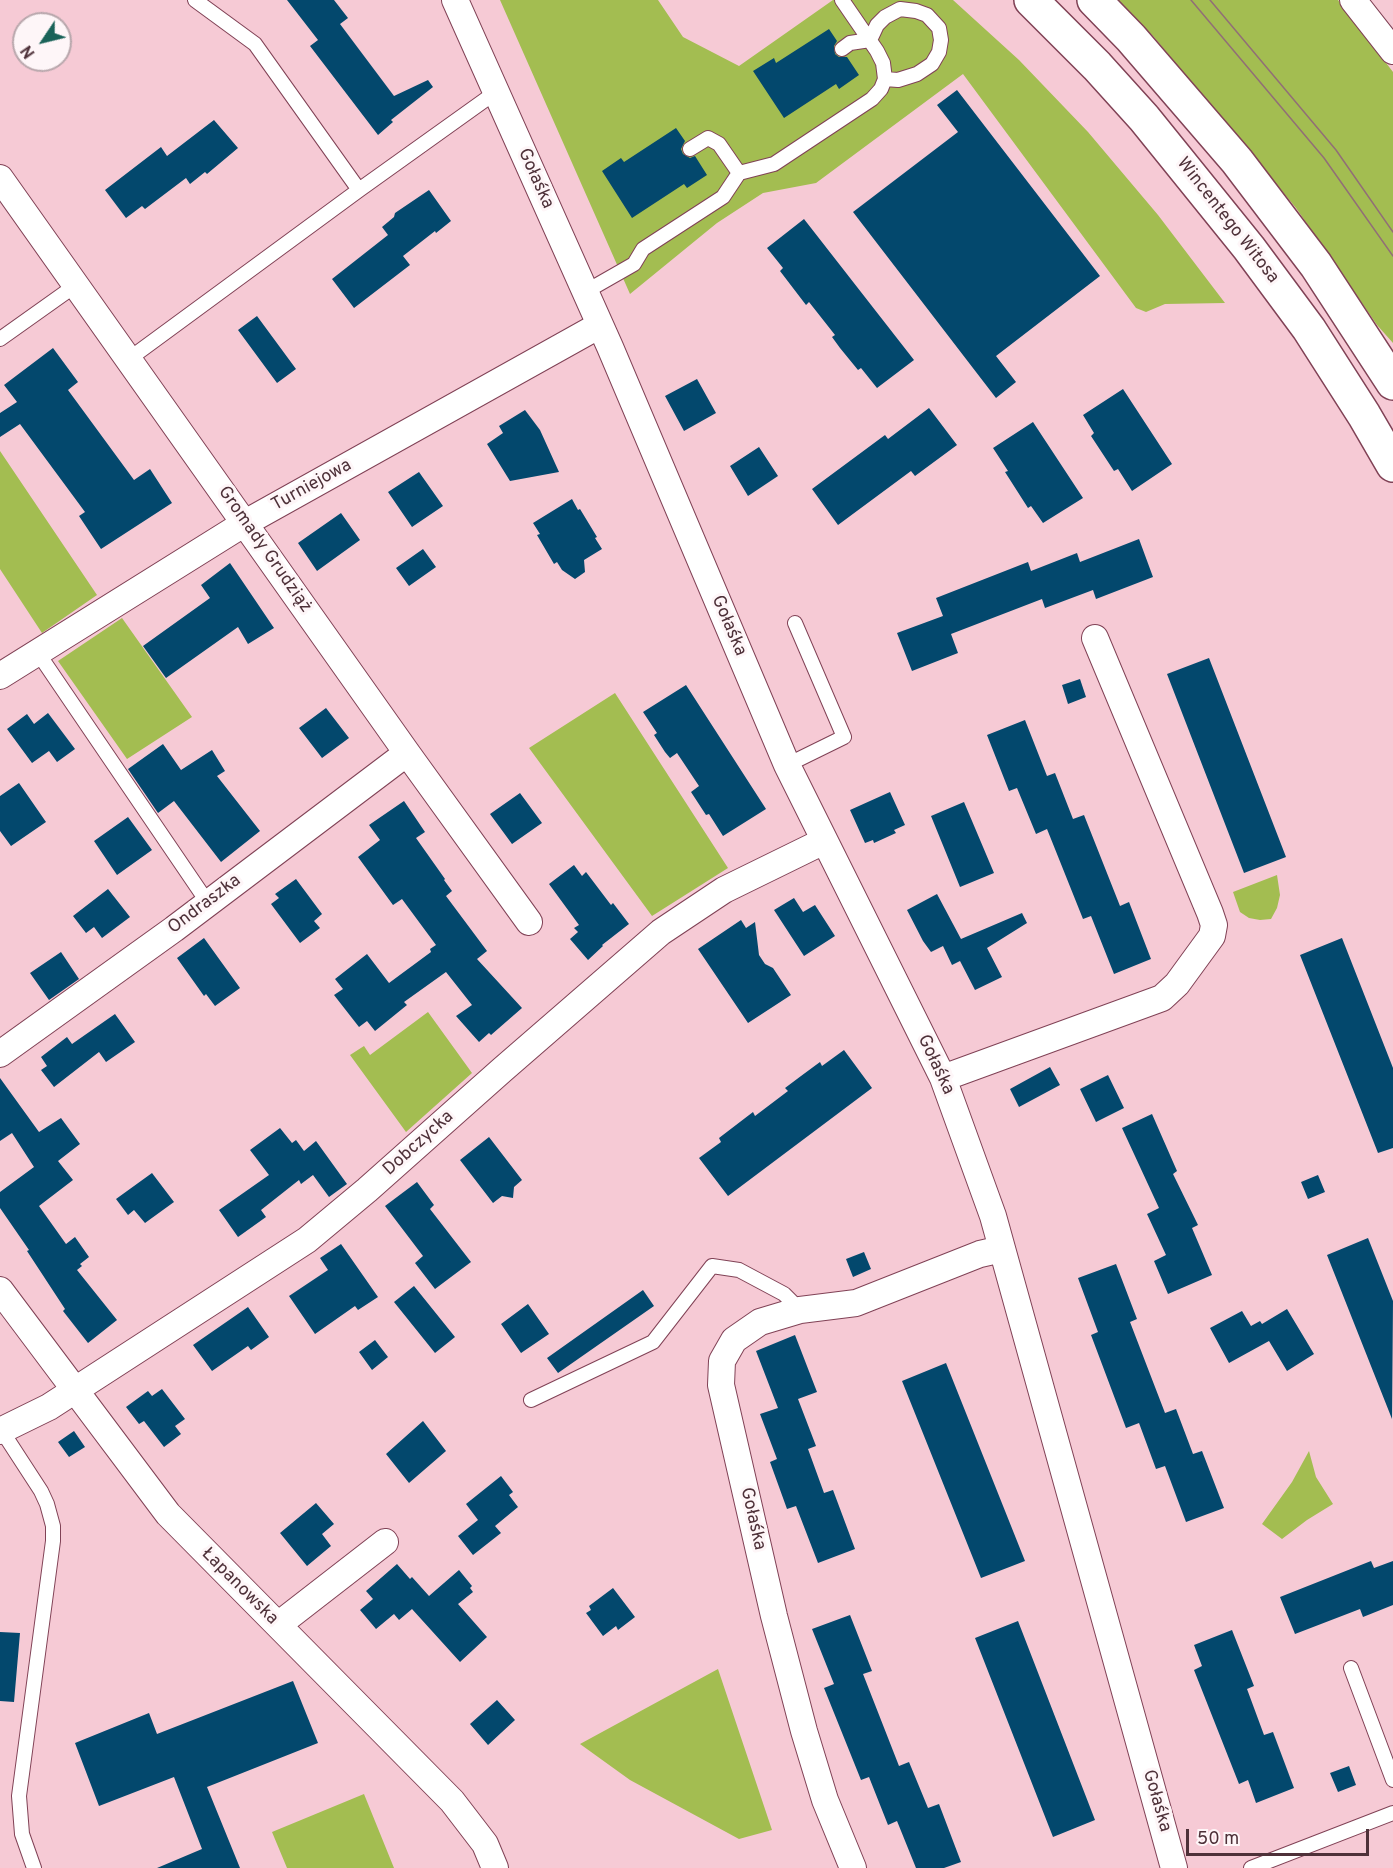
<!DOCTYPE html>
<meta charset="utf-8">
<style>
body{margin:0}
#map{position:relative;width:1393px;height:1868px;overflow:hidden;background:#f6cad5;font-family:Overpass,sans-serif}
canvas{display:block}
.north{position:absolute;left:12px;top:12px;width:60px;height:60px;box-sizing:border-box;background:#fef6f8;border:2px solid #b8a7ac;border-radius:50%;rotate:235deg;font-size:16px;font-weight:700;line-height:24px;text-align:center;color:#4e3139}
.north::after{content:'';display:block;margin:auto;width:21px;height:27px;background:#1a6359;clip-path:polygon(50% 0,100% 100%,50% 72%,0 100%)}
.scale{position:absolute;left:1186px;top:1829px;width:183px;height:27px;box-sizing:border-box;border:3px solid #4e3139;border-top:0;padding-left:8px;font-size:18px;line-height:21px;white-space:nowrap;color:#4e3139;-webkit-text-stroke:4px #fef6f8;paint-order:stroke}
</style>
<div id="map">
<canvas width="1393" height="1868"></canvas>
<div class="north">N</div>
<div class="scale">50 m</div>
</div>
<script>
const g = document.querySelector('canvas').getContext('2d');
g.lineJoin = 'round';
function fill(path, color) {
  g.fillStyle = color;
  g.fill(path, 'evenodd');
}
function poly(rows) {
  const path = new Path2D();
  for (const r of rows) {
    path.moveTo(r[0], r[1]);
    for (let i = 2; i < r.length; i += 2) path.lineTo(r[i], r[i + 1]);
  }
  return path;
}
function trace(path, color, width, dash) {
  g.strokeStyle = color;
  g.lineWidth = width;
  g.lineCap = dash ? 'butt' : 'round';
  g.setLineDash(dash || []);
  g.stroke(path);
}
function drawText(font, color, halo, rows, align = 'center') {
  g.font = font + ' Overpass,sans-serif';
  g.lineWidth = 6;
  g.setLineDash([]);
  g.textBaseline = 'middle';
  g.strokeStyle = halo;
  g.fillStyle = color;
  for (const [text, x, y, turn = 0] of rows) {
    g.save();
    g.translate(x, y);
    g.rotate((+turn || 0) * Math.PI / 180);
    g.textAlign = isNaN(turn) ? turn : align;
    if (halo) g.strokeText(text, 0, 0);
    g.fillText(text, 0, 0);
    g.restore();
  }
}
fill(poly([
 [500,0,658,0,683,37,739,66,833,0,953,0,1019,60,1088,132,1158,215,1225,303,1165,304,1146,312,1136,308,963,74,816,183,763,193,717,223,630,294],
 [1116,0,1338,0,1393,72,1393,343,1377,325,1296,208,1153,36],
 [0,451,97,595,42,633,0,569],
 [122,618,192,717,127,759,58,661],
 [615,693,728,868,652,916,529,748],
 [1277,875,1280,895,1277,908,1271,919,1260,920,1249,918,1240,912,1233,892],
 [428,1012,472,1073,406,1132,350,1055,364,1046,370,1055],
 [1309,1451,1316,1477,1333,1504,1307,1520,1282,1539,1262,1524,1292,1482],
 [718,1669,772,1830,739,1839,630,1780,580,1744],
 [364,1794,394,1868,287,1868,272,1832]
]), '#a3bd51');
fill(poly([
 [287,0,334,0,348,18,340,24,394,96,428,80,433,87,391,120,393,122,378,135,310,46,318,40],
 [829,29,837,41,834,46,835,54,839,57,847,57,859,75,839,89,836,84,784,118,753,71,774,58,776,63],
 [957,90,1100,276,996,356,1016,382,996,398,853,212,958,132,937,105],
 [214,120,238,148,207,174,205,172,190,184,186,178,145,209,142,206,126,218,105,190,161,147,167,156],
 [676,128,685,141,681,149,683,154,690,158,695,156,707,175,687,188,684,184,632,218,602,171,621,158,624,162],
 [429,190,451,221,436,233,435,231,403,256,410,265,354,308,332,279,388,235,382,227,394,217,395,213],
 [804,219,914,360,877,388,861,368,858,370,840,348,832,337,835,335,809,302,806,305,780,271,783,268,767,248],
 [257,316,296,369,277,383,238,330],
 [53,348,78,382,68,390,134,480,150,469,172,503,101,549,79,516,85,512,20,424,0,437,0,413,17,402,4,385],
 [697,379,716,413,684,431,665,396],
 [1123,389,1172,464,1132,491,1118,469,1114,471,1091,436,1094,433,1083,415],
 [929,408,957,445,915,476,911,471,838,525,812,489,885,435,888,439],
 [525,410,540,430,559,472,510,481,487,444,503,433,499,426],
 [1033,422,1083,498,1043,523,1031,506,1028,508,1005,472,1008,471,993,448],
 [759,447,778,476,748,496,730,466],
 [419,472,443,506,412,527,388,492],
 [572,499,578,510,580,509,597,537,595,538,602,549,584,560,585,572,575,579,562,570,557,562,554,564,537,535,540,534,533,523],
 [341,513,360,540,317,571,298,543],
 [1139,539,1153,577,1096,599,1093,590,1045,608,1042,599,951,634,958,653,912,671,897,633,943,616,936,598,1028,562,1031,571,1077,553,1080,562],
 [423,549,436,567,409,586,396,568],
 [230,563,274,628,248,644,238,627,166,678,143,646,210,598,201,585],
 [1209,658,1286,857,1244,873,1167,674],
 [1080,679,1086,697,1068,704,1062,685],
 [686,685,766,809,723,836,709,814,706,815,691,792,699,786,677,753,670,758,665,752,654,735,657,733,643,712],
 [326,708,349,738,322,758,299,728],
 [48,713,75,749,57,762,49,751,32,763,7,729,27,714,34,724],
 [1025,720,1047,776,1055,773,1073,819,1084,815,1120,906,1129,902,1151,959,1114,974,1091,916,1083,919,1047,829,1036,834,1017,788,1009,791,987,735],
 [163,744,181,770,212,750,225,771,217,776,260,831,221,862,174,801,158,813,128,769],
 [19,783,46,822,11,846,0,831,0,796],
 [890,792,905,825,894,830,896,833,874,843,873,840,865,843,850,810],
 [520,793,542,823,512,844,490,814],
 [404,801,425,832,416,838,445,879,444,880,452,891,446,896,487,951,477,959,522,1008,491,1035,489,1033,479,1042,456,1016,472,1005,446,972,404,1002,407,1005,375,1031,367,1021,359,1027,334,995,343,989,335,979,367,954,389,983,431,952,430,949,436,945,402,899,393,905,358,857,380,840,369,825],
 [964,802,994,873,960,887,931,816],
 [128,817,152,850,117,875,94,841],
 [574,865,582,876,586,872,611,905,613,903,629,924,602,945,603,946,588,960,570,939,578,932,574,928,579,925,549,884],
 [296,879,322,914,314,921,320,928,300,943,271,904,279,898,275,894],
 [108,889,130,917,102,938,94,927,86,933,73,916],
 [937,894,961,939,1022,913,1027,923,987,948,1002,977,975,990,960,961,952,965,943,946,931,952,923,941,907,910],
 [794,898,803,912,815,905,835,936,804,956,774,910],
 [741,920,746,928,755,922,759,955,765,964,773,968,791,995,748,1023,698,949],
 [204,938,240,988,215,1006,206,994,204,996,177,958],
 [1342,938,1393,1068,1393,1148,1378,1153,1300,955],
 [61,952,79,979,49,1000,30,973],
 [115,1014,135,1042,106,1062,99,1052,54,1087,41,1070,47,1066,41,1057,67,1037,72,1044],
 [844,1050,872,1088,728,1196,699,1158,721,1142,719,1138,753,1112,755,1116,788,1091,785,1088,801,1076,820,1062,822,1066],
 [1050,1067,1060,1085,1019,1107,1010,1089],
 [1108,1075,1124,1108,1096,1122,1080,1089],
 [0,1078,39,1132,61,1118,80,1144,58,1161,73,1180,39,1206,66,1244,75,1237,89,1257,80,1264,82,1266,77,1270,117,1320,88,1343,63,1311,65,1309,27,1251,29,1250,0,1208,0,1192,34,1167,12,1133,0,1141],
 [1152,1114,1177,1171,1173,1174,1198,1225,1192,1228,1212,1275,1168,1294,1154,1261,1166,1255,1147,1214,1159,1208,1122,1128],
 [280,1128,292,1143,296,1140,304,1151,316,1141,347,1184,329,1197,313,1175,301,1184,299,1180,261,1210,266,1217,238,1237,219,1210,269,1175,250,1150],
 [489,1137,522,1180,514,1187,513,1198,502,1196,493,1203,460,1160],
 [152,1173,174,1202,145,1223,134,1210,128,1215,116,1199],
 [1318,1175,1325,1192,1308,1199,1301,1182],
 [417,1182,434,1205,430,1209,471,1262,435,1289,415,1263,423,1256,385,1206],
 [1368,1238,1393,1301,1392,1419,1327,1255],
 [341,1244,378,1297,358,1310,355,1306,315,1334,289,1296,328,1270,320,1258],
 [864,1252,871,1269,853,1277,846,1259],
 [1116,1264,1137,1319,1130,1322,1165,1413,1176,1409,1193,1454,1202,1451,1224,1508,1186,1522,1165,1466,1156,1469,1139,1423,1126,1428,1091,1335,1098,1332,1078,1278],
 [414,1286,455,1337,435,1353,394,1302],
 [643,1290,654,1306,558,1373,547,1358],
 [528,1304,549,1334,521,1353,501,1324],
 [248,1307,269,1337,251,1350,248,1346,212,1371,193,1345],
 [1287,1309,1314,1354,1287,1371,1269,1341,1229,1363,1210,1328,1242,1311,1251,1326,1260,1321,1262,1324],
 [795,1335,817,1392,798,1399,816,1446,808,1449,824,1493,833,1490,855,1549,818,1563,796,1506,787,1509,770,1462,777,1459,760,1414,778,1408,756,1351],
 [375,1340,388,1357,372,1370,359,1352],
 [946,1363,1025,1561,981,1578,902,1381],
 [162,1389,185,1419,175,1426,181,1434,164,1447,144,1421,139,1424,126,1407,148,1391,152,1396],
 [423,1421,446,1451,409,1483,386,1454],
 [74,1431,85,1447,69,1457,58,1442],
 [501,1476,513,1492,509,1495,518,1507,495,1526,501,1533,473,1555,458,1536,478,1520,466,1504],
 [316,1503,334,1524,322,1534,331,1546,307,1566,280,1533],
 [1371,1561,1374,1568,1393,1561,1393,1605,1363,1617,1360,1609,1295,1634,1280,1597],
 [397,1564,410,1579,412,1577,429,1596,459,1570,472,1586,470,1588,473,1592,458,1604,487,1637,460,1662,412,1609,399,1620,394,1614,376,1629,360,1610,373,1599,366,1591],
 [613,1588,635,1617,618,1630,616,1626,603,1636,586,1613,591,1610,589,1606],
 [850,1615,872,1671,863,1674,899,1766,909,1762,928,1808,939,1804,961,1862,944,1868,916,1868,897,1821,888,1825,869,1777,861,1780,824,1688,834,1684,812,1629],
 [1018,1621,1095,1820,1053,1837,975,1638],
 [1232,1630,1254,1686,1247,1689,1264,1735,1273,1732,1294,1788,1256,1803,1248,1780,1239,1784,1194,1670,1202,1666,1194,1645],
 [0,1632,20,1633,14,1702,0,1701],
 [293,1681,318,1743,207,1787,240,1868,157,1868,202,1849,174,1777,99,1806,75,1743,149,1713,157,1734],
 [497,1700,515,1720,488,1745,470,1724],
 [1349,1766,1356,1785,1338,1792,1330,1773]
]), '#03486d');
const lane = poly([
 [195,0,255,44,359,190],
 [842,49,850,43,870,40,877,25,885,17,900,9,916,11,927,15,939,28,941,40,939,52,932,64,917,74,898,80,885,79],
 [690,149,708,138,719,144,739,173],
 [585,292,634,264,643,249,723,197,739,173,774,164,872,99,881,89,885,79,883,63,877,51,842,0],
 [0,339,76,285],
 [129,359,359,190,496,92],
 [38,653,208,903],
 [787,765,844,737,795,623],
 [531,1400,653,1342,712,1266,739,1270,784,1294,800,1310],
 [2,1431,41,1491,47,1504,53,1526,53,1541,19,1796,22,1834,34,1868],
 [1351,1668,1393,1780],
 [1251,1868,1393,1813]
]);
const street = poly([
 [455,0,610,347,787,765,943,1078,993,1216,1174,1868],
 [1353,0,1393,51],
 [0,178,407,753,529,922],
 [0,676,245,523,600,325],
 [0,1054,174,929,407,753],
 [943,1078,1162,998,1177,984,1212,936,1214,925,1210,913,1095,638],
 [0,1290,168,1514,452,1801,485,1844,495,1868],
 [0,1431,49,1407,307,1240,367,1190,502,1070,661,932,724,890,824,841],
 [278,1625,385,1542],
 [853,1868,825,1800,804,1731,774,1616,721,1385,722,1361,734,1340,760,1322,800,1310,856,1303,980,1254,1002,1249]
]);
const secondary = poly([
 [1031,0,1097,66,1144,118,1249,248,1309,329,1364,415,1393,465],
 [1094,0,1131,38,1237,161,1316,265,1393,383]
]);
trace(lane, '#804256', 16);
trace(street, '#804256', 28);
trace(secondary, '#804256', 36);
trace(lane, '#fff', 14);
trace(street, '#fff', 26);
trace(secondary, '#fff', 33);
trace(poly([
 [1191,0,1324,158,1393,256],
 [1210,0,1336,150,1393,232]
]), '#916e77', 1.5);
drawText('18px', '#4e3139', '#fef6f8', [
 ["Gołaśka",535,179,66],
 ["Wincentego Witosa",1227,221,52],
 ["Turniejowa",312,486,-29],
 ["Gromady Grudziąż",264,550,55],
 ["Gołaśka",728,626,67],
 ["Ondraszka",205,905,-37],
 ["Gołaśka",935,1065,65],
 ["Dobczycka",419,1144,-42],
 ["Gołaśka",752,1519,77],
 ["Łapanowska",239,1587,45],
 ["Gołaśka",1156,1801,74]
]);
</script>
